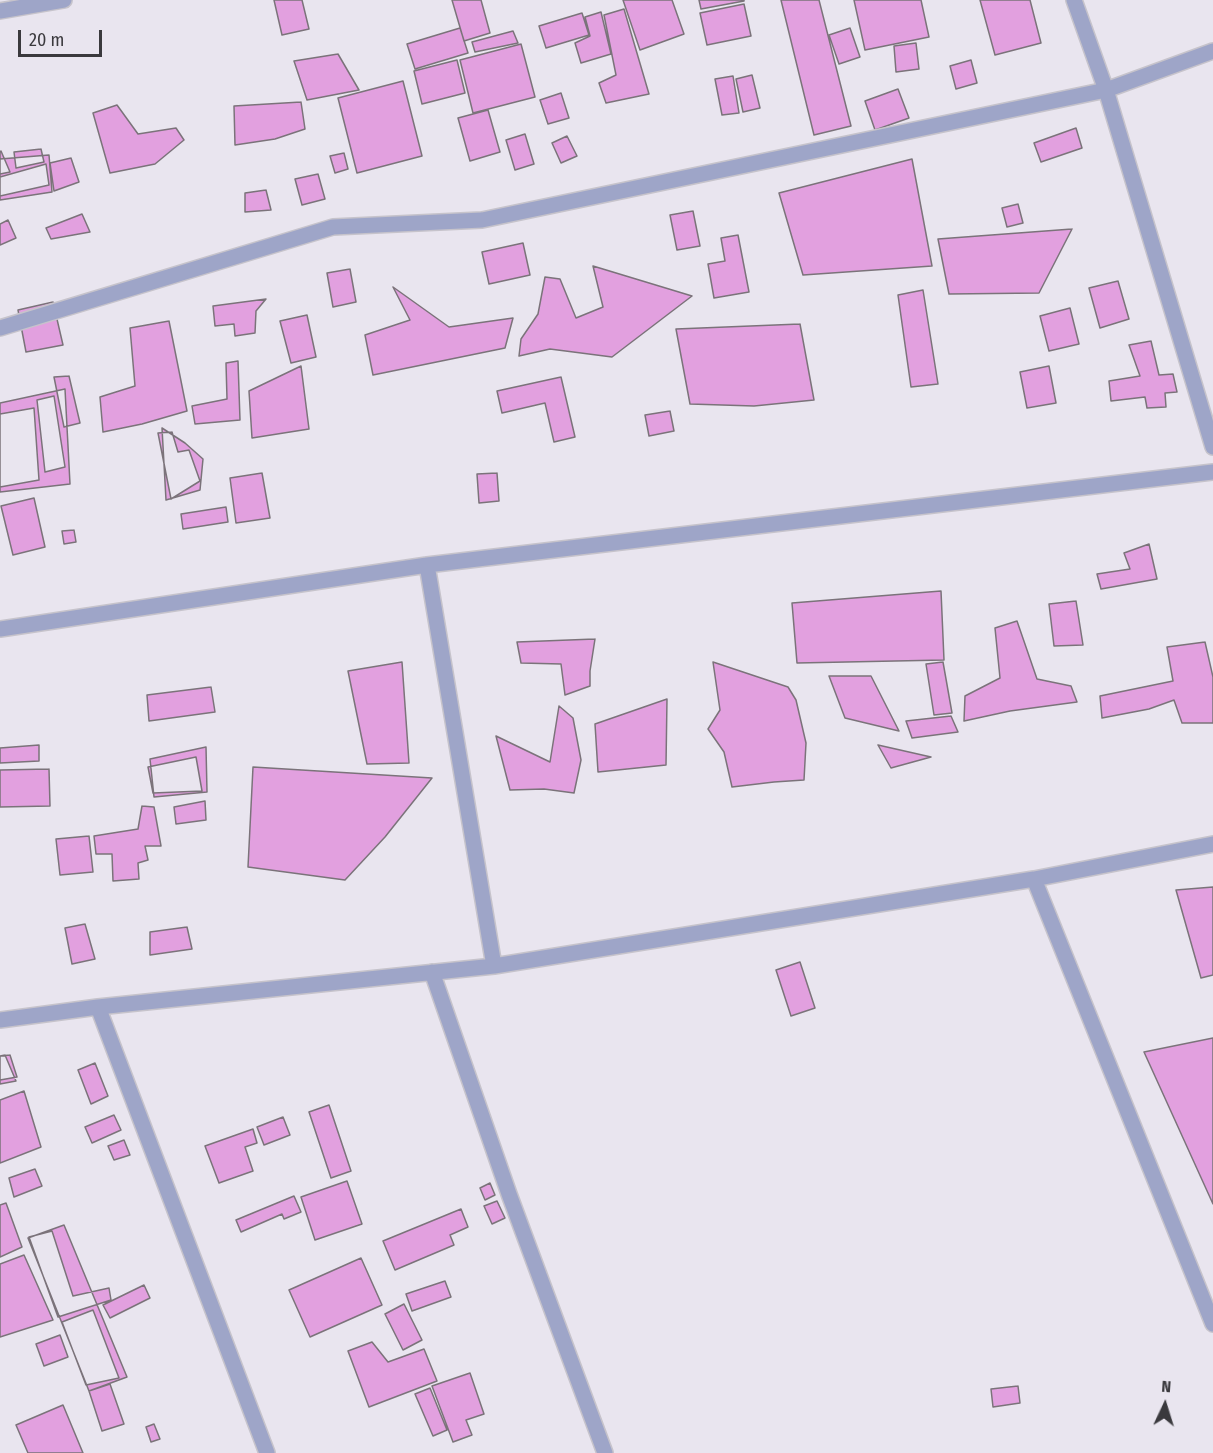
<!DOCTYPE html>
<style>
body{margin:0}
#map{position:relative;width:1213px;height:1453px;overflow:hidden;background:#e9e5ef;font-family:"Fira Sans Condensed",sans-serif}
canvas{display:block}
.north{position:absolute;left:1135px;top:1375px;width:60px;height:60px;-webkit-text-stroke:4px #e9e5ef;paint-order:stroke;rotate:4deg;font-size:16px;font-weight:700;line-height:24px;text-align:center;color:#3a393d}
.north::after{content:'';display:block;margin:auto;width:21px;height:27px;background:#3a393d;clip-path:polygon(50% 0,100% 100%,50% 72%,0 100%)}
.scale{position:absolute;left:18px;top:30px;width:84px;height:27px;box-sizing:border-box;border:3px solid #3a393d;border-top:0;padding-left:8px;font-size:18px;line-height:21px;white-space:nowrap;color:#3a393d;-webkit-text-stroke:4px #e9e5ef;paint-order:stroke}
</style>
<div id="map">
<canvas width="1213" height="1453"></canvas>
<div class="north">N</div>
<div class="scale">20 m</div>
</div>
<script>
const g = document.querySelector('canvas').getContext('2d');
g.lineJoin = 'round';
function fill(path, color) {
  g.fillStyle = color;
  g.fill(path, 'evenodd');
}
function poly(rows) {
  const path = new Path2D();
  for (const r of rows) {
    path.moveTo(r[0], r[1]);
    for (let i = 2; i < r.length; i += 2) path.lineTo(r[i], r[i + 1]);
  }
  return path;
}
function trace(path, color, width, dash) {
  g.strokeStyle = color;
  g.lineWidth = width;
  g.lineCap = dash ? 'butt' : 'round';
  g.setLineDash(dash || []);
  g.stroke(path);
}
const building = poly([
 [274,0,302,0,309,29,282,35,274,0],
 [452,0,481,0,490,33,464,41,452,0],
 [623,0,672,0,684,34,640,50,623,0],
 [699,0,744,0,744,1,701,9,699,0],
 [781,0,819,0,851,126,814,135,781,0],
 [854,0,921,0,929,37,865,50,854,0],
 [980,0,1030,0,1041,43,995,55,980,0],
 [744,4,751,36,707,45,700,13,744,4],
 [624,9,649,94,606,103,599,83,616,75,604,15,624,9],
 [601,12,611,54,581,63,575,43,590,36,585,17,601,12],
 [582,13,589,35,546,48,539,26,582,13],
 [460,28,468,53,415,69,407,44,460,28],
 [850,28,860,57,839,64,829,35,850,28],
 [513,31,518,43,475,52,472,42,513,31],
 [916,43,919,69,896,72,894,46,916,43],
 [521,44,535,97,473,113,460,60,521,44],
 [338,54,359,90,307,100,294,61,338,54],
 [457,60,465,93,422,104,414,71,457,60],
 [971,60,977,83,956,89,950,66,971,60],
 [752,75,760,108,743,112,736,79,752,75],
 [733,76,739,113,722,115,715,79,733,76],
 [403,81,422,156,357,173,338,98,403,81],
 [898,89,909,118,875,130,865,101,898,89],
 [561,93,569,118,548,124,540,100,561,93],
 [301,102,305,129,275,139,235,145,234,106,301,102],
 [117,105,138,134,176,128,184,140,155,164,110,173,93,113,117,105],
 [488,110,500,152,470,161,458,118,488,110],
 [1076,128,1082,148,1041,162,1034,143,1076,128],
 [525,134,534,164,515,170,506,140,525,134],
 [567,136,577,156,561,163,552,143,567,136],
 [41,149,44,162,16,168,14,152,41,149],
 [1,151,10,172,0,174,0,152,1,151],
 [344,153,348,169,335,173,330,156,344,153],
 [49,155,52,192,0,200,0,159,49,155],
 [71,158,79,182,54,191,50,163,71,158],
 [912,159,932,266,803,275,779,193,912,159],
 [46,164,49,185,0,196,0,177,46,164],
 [318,174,325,199,302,205,295,179,318,174],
 [266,190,271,210,245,212,245,193,266,190],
 [1018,204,1023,223,1007,227,1002,208,1018,204],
 [693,211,700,246,677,250,670,215,693,211],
 [82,214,90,232,51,239,46,228,82,214],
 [8,220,16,238,0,245,0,224,8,220],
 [1072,229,1039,293,949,294,938,239,1072,229],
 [738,235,749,292,714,298,708,264,725,261,721,238,738,235],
 [523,243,530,275,489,284,482,252,523,243],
 [593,266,692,296,612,357,550,349,519,356,521,339,538,314,545,277,560,279,576,318,603,307,593,266],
 [350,269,356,302,333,307,327,273,350,269],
 [1118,281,1129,319,1100,328,1089,288,1118,281],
 [393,287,449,327,513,318,505,348,373,375,365,335,410,320,393,287],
 [923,290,938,384,911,387,898,295,923,290],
 [266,299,256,311,255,333,235,336,234,324,215,326,213,306,266,299],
 [53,302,63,345,26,352,18,310,53,302],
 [1070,308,1079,344,1049,351,1040,316,1070,308],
 [307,315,316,357,291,363,280,321,307,315],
 [169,321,187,411,142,424,103,432,100,397,135,386,130,328,169,321],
 [800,324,814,400,754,406,690,404,676,329,800,324],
 [1151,341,1159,375,1173,374,1177,392,1165,393,1166,407,1147,408,1145,397,1111,401,1109,381,1140,376,1129,345,1151,341],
 [238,361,240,420,195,424,192,406,227,399,226,363,238,361],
 [301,366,309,429,252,438,249,391,301,366],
 [1049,366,1056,403,1027,408,1020,372,1049,366],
 [69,376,80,423,64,427,54,377,69,376],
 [561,377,575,437,554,442,545,403,502,413,497,391,561,377],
 [65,389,70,484,0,492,0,403,65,389],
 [54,396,65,467,45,472,37,400,54,396],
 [34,408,39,480,0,487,0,414,34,408],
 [670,411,674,431,649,436,645,415,670,411],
 [162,428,185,443,203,459,200,490,166,500,162,428],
 [172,432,178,452,189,450,200,481,171,499,158,433,172,432],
 [262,473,270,518,236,523,230,478,262,473],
 [497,473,499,501,479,503,477,474,497,473],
 [34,498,45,547,13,555,1,506,34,498],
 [226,507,228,522,183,529,181,514,226,507],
 [74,530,76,542,64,544,62,531,74,530],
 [1149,544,1157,579,1101,589,1097,574,1130,569,1124,553,1149,544],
 [941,591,944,660,797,663,792,603,941,591],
 [1076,601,1083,645,1054,646,1049,604,1076,601],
 [1017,621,1037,679,1071,686,1077,702,1010,711,964,721,965,696,1000,678,995,628,1017,621],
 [595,639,590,671,590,686,565,695,561,664,521,663,517,642,595,639],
 [1205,642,1213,677,1213,723,1182,723,1174,700,1149,709,1102,718,1100,696,1173,681,1167,647,1205,642],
 [402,662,409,763,367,764,348,671,402,662],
 [713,662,788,687,796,700,806,743,804,780,774,782,732,787,724,752,708,729,720,710,713,662],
 [943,662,952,713,934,715,926,664,943,662],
 [829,676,871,676,899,731,845,718,829,676],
 [211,687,215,712,149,721,147,695,211,687],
 [667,699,666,765,598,772,595,724,667,699],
 [559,706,573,718,581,760,574,793,544,789,510,790,496,736,550,762,559,706],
 [951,716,958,732,912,738,906,721,951,716],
 [39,745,39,761,0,763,0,748,39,745],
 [878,745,931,757,891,768,878,745],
 [206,747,207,792,154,797,150,759,206,747],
 [196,757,202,791,153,793,148,767,196,757],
 [253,767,432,778,385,837,345,880,248,867,253,767],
 [49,769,50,806,0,807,0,770,49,769],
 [205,801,206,820,176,824,174,807,205,801],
 [142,806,154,807,161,846,145,846,148,860,138,863,139,879,113,881,112,854,96,854,94,836,138,829,142,806],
 [89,836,93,872,60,875,56,839,89,836],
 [1213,887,1213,975,1201,978,1176,890,1213,887],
 [85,924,95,959,72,964,65,928,85,924],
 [187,927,192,949,150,955,150,932,187,927],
 [800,962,815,1008,791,1016,776,970,800,962],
 [1213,1038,1213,1204,1144,1052,1213,1038],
 [5,1055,16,1081,0,1084,0,1056,5,1055],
 [10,1055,17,1077,0,1080,0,1056,10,1055],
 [95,1063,108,1096,91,1104,78,1070,95,1063],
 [24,1091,41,1147,0,1163,0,1100,24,1091],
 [329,1105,351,1171,331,1178,309,1112,329,1105],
 [114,1115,121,1130,92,1143,85,1127,114,1115],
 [283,1117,290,1135,264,1145,257,1127,283,1117],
 [253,1129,257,1143,245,1147,253,1171,219,1183,205,1146,253,1129],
 [124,1140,130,1155,114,1160,108,1146,124,1140],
 [35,1169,42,1186,14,1197,9,1178,35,1169],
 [347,1181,362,1224,315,1240,301,1197,347,1181],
 [490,1183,495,1195,485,1200,480,1188,490,1183],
 [294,1196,301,1212,284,1219,282,1214,241,1232,236,1220,294,1196],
 [497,1201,505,1218,492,1224,484,1206,497,1201],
 [6,1203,22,1247,0,1257,0,1205,6,1203],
 [461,1209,468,1227,450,1235,454,1245,395,1270,383,1241,461,1209],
 [64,1225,127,1377,89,1391,28,1238,64,1225],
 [52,1231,73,1296,109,1288,111,1300,58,1317,29,1237,52,1231],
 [24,1255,53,1320,0,1337,0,1264,24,1255],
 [361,1258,382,1305,310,1337,289,1290,361,1258],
 [445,1281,451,1297,412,1311,406,1294,445,1281],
 [144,1285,150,1298,110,1318,103,1305,144,1285],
 [404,1304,422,1340,403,1350,385,1314,404,1304],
 [93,1310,119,1378,86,1385,62,1322,93,1310],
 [60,1335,68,1357,44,1366,36,1344,60,1335],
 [372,1342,388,1362,424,1349,437,1381,369,1407,348,1351,372,1342],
 [470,1373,484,1414,466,1420,472,1435,453,1442,432,1386,470,1373],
 [110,1384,124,1424,102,1431,89,1391,110,1384],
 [1018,1386,1020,1403,993,1407,991,1389,1018,1386],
 [430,1388,447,1430,433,1436,415,1394,430,1388],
 [63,1405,83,1453,28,1453,16,1425,63,1405],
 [154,1424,160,1439,151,1442,146,1427,154,1424]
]);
fill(building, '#e2a0df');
trace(building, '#7b737a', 1.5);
const minor = poly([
 [1074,0,1106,90,1213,447],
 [0,11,64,0],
 [0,328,333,227,482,220,1106,90,1213,51],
 [427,565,494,966],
 [0,629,427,565,1213,472],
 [1034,879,1213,1324],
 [432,972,509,1194,605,1453],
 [98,1007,267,1453],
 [0,1020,98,1007,494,966,1034,879,1213,844]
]);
trace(minor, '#c6c3cb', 18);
trace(minor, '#9ea5c8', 15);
</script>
